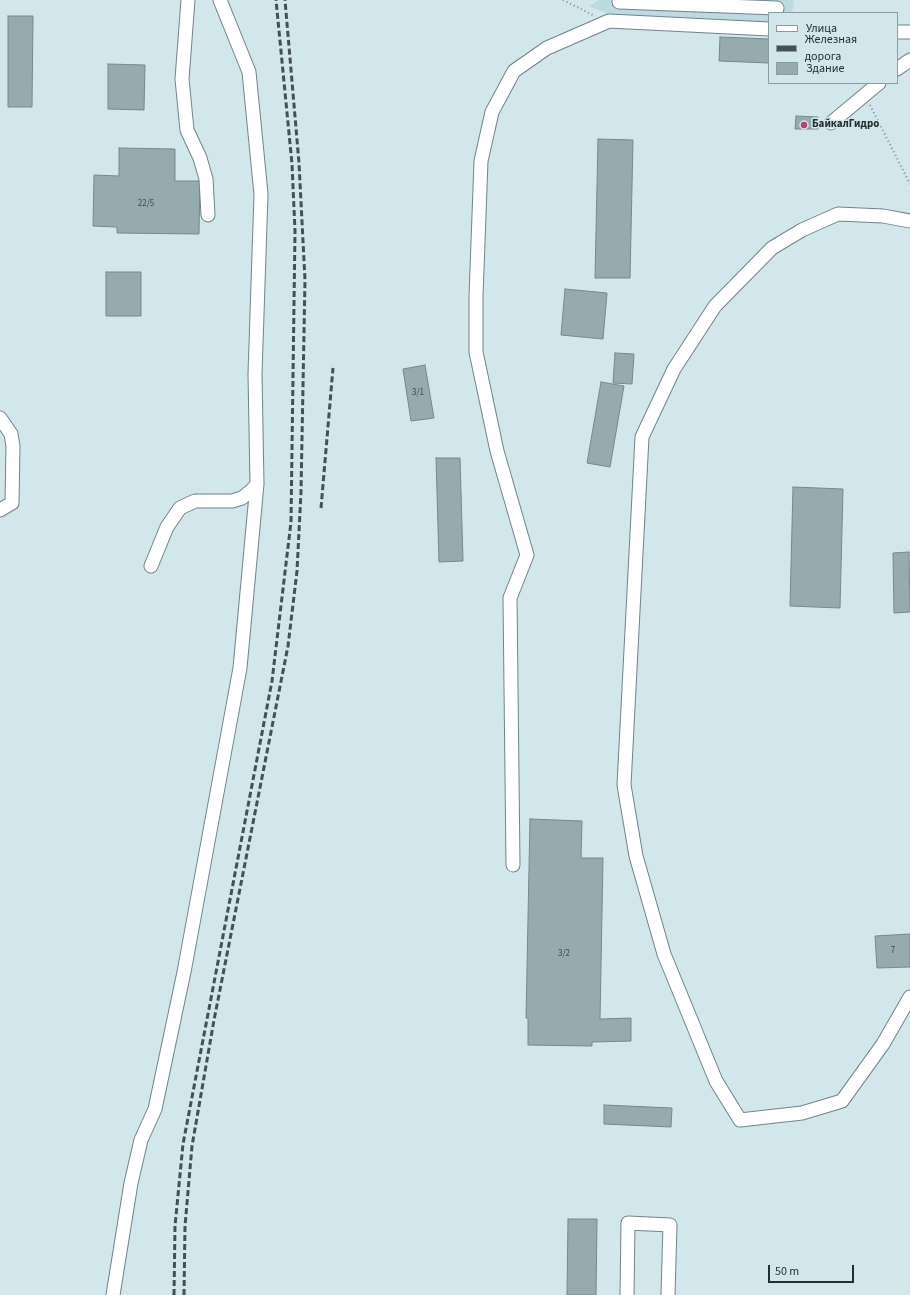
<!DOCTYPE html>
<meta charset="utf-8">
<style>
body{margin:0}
#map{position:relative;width:910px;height:1295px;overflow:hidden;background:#d1e7eb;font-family:"Source Sans 3",sans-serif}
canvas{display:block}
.legend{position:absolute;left:768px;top:12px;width:130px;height:72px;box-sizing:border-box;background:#d1e7eb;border:1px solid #8c9d9f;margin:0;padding:5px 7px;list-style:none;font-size:12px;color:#242d2e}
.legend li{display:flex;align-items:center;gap:8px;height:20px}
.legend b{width:20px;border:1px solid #8c9d9f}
.scale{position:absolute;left:768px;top:1265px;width:86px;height:18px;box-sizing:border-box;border:2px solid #242d2e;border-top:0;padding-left:5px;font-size:12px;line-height:14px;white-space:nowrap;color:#242d2e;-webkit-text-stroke:3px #d1e7eb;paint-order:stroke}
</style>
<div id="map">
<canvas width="910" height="1295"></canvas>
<ul class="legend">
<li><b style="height:5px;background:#fff"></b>Улица</li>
<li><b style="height:5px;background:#455052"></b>Железная дорога</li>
<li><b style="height:11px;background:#95abae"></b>Здание</li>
</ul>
<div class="scale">50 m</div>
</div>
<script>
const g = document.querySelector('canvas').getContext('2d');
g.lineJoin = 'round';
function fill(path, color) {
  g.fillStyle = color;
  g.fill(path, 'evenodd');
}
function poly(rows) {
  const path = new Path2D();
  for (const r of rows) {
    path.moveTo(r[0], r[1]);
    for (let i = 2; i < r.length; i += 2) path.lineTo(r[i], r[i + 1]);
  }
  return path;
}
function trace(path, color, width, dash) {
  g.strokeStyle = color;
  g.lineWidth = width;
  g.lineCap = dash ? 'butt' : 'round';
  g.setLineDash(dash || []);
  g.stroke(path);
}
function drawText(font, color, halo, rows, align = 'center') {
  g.font = font + ' "Source Sans 3",sans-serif';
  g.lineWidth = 3;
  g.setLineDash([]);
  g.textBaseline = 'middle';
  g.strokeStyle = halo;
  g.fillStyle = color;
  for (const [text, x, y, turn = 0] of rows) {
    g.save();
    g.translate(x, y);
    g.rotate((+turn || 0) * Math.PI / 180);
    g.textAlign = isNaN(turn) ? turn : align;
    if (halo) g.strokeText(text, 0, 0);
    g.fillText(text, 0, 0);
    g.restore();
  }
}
fill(poly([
 [599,0,792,0,794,1,792,13,769,13,769,24,620,19,589,6]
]), '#bcdbe0');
const building = poly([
 [8,16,33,16,32,107,8,107,8,16],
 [720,37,769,39,769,63,719,61,720,37],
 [108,64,145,65,144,110,108,109,108,64],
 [796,116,818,117,818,129,795,129,796,116],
 [598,139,633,140,630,278,595,278,598,139],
 [119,148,175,149,175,181,200,181,199,234,117,233,117,227,93,226,94,175,119,176,119,148],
 [106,272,141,272,141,316,106,316,106,272],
 [565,289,607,293,603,339,561,335,565,289],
 [615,353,634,354,632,384,613,383,615,353],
 [425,365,434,418,411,421,403,369,425,365],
 [601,382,624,386,610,467,587,463,601,382],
 [436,458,460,458,463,561,439,562,436,458],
 [793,487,843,489,840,608,790,606,793,487],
 [909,552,910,612,894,613,893,553,909,552],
 [530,819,582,821,581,858,603,858,600,1019,631,1018,631,1041,592,1042,592,1046,528,1045,528,1018,526,1018,530,819],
 [910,934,910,967,877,968,875,936,910,934],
 [604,1105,672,1108,671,1127,604,1124,604,1105],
 [568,1219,597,1219,596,1295,567,1295,568,1219]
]);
fill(building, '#95abae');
trace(building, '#74898d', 1);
const minor = poly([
 [188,0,182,79,187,130,200,158,206,179,208,215],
 [619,2,777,8,776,13],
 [897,32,910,32],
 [897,69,910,60],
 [831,123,879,83],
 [910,221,883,216,838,214,802,230,772,248,715,306,674,369,642,437,624,785,636,856,664,954,716,1081,740,1120,802,1113,842,1101,883,1044,910,997],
 [0,418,11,434,13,446,12,503,0,510],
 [151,566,167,527,180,508,195,501,232,501,242,498,252,490,257,484,255,374,261,194,249,72,220,0],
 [513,865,510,598,527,555,497,451,476,352,476,296,481,161,492,112,514,71,547,48,609,21,769,29],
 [113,1295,131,1183,141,1140,155,1109,184,972,240,668,257,484],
 [627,1295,628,1223,670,1225,668,1295]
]);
trace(minor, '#708488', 15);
trace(poly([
 [563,0,593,15],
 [870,105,910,184]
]), '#7c8c8f', 2, [1, 3]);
trace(minor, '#fff', 13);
trace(poly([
 [321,508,333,368],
 [174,1295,175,1226,183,1144,272,681,291,522,295,231,292,164,276,0],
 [184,1295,185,1226,192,1146,214,1020,288,646,297,571,301,492,305,280,299,163,285,0]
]), '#455052', 3, [6, 3]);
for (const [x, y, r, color] of [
 [804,125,4,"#c13a78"]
]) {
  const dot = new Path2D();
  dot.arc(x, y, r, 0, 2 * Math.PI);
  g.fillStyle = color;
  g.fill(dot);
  trace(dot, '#d1e7eb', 1.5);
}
drawText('9px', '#404c4e', null, [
 ["22/5",146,204],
 ["3/1",418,393],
 ["7",893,951],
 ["3/2",564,954]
]);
drawText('bold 11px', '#242d2e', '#d1e7eb', [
 ["БайкалГидро",812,125]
], 'left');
</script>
